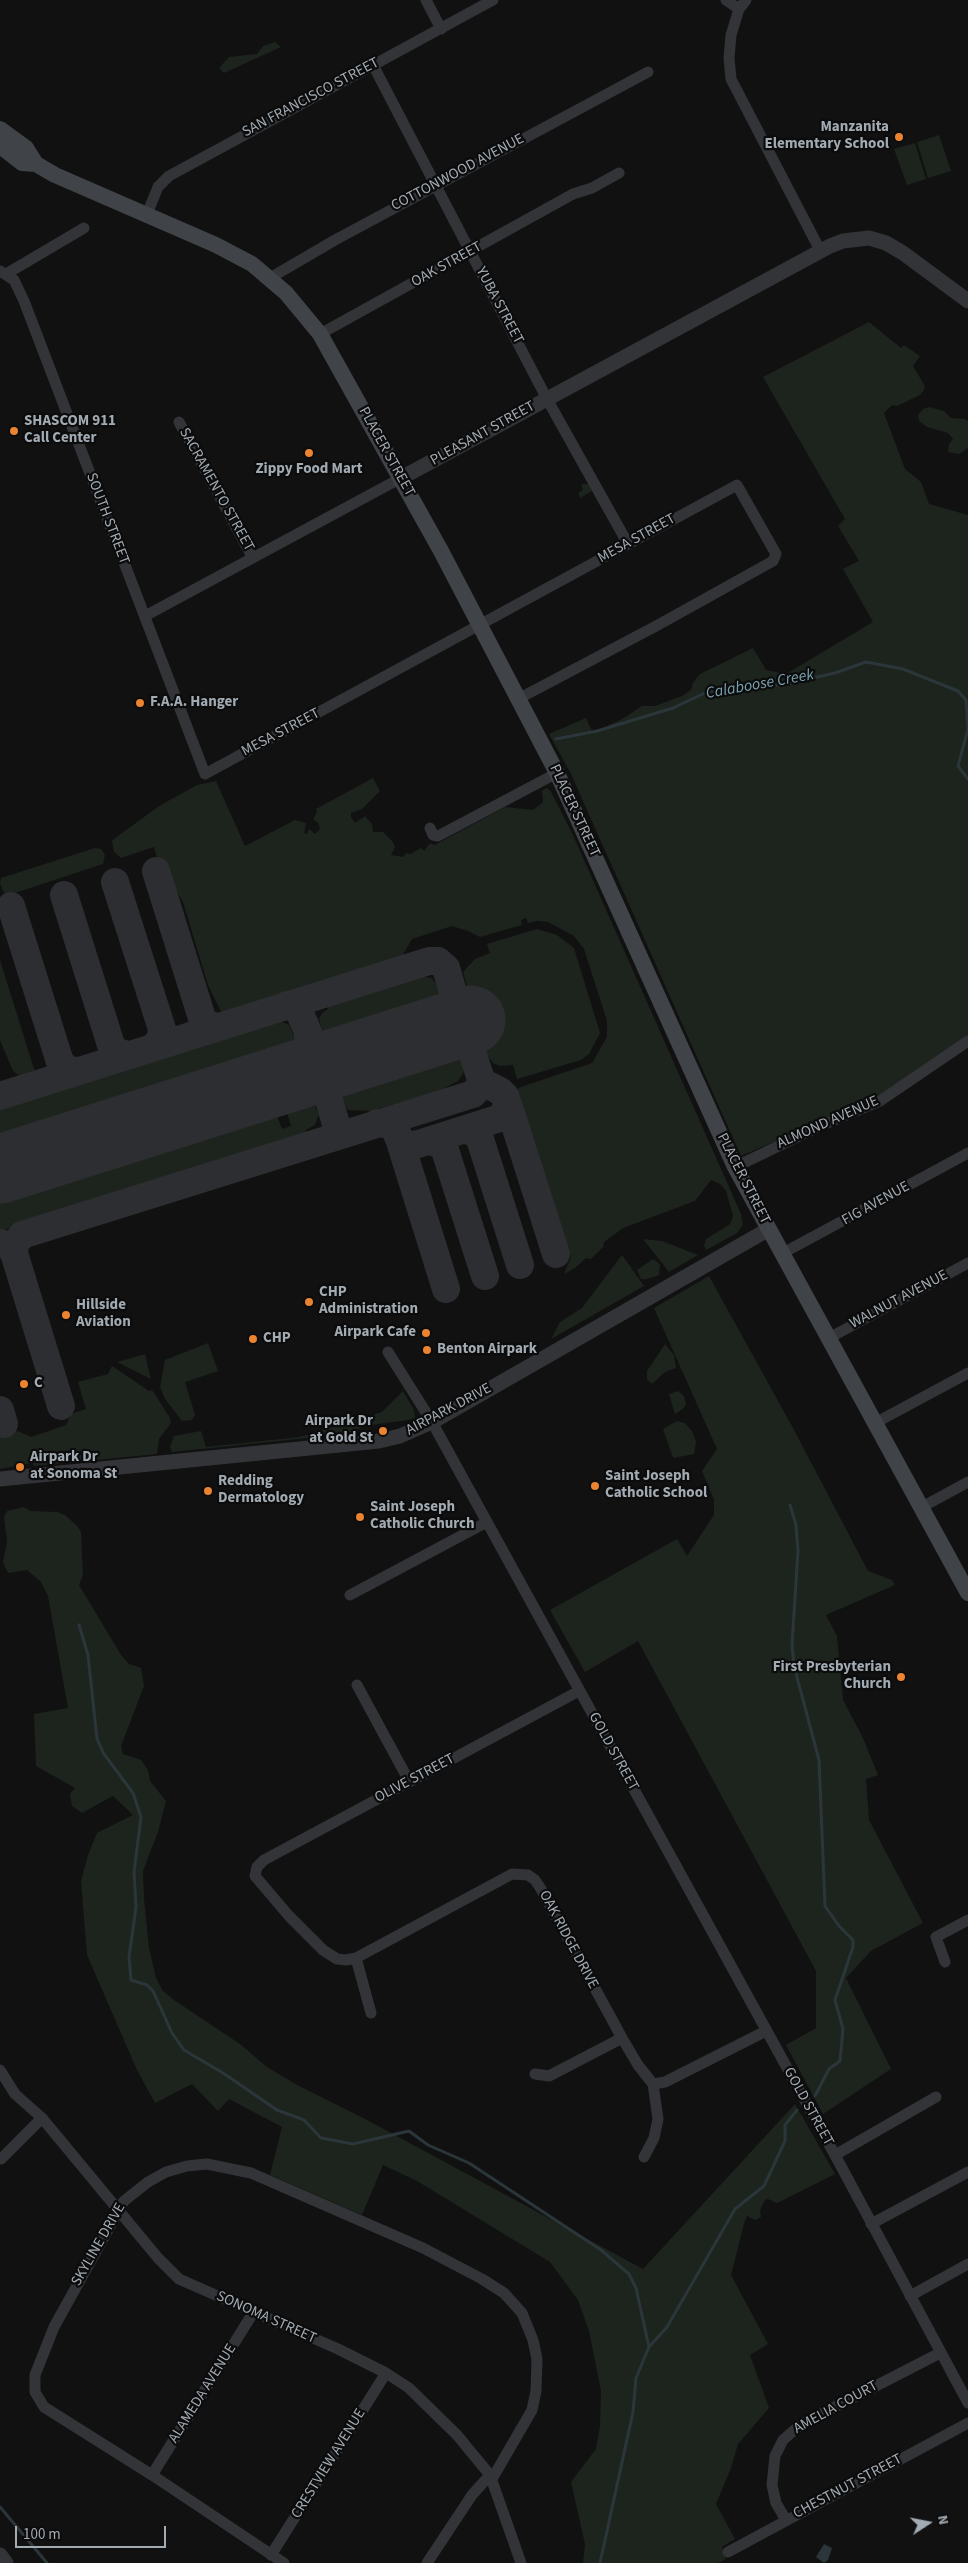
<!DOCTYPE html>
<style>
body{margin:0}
#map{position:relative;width:968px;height:2563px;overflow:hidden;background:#111112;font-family:"Source Sans 3",sans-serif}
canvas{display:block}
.north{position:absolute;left:903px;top:2498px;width:50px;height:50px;-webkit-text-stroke:4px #0c0c0d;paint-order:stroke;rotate:79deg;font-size:14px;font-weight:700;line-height:20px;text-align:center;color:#a2abb2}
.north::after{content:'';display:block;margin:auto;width:18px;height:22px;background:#a2abb2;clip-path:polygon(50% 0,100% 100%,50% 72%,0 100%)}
.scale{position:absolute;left:15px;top:2526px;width:151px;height:22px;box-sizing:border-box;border:2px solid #a2abb2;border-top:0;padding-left:6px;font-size:15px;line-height:18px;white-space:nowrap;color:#a2abb2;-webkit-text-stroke:4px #0c0c0d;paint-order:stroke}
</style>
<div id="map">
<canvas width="968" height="2563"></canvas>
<div class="north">N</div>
<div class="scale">100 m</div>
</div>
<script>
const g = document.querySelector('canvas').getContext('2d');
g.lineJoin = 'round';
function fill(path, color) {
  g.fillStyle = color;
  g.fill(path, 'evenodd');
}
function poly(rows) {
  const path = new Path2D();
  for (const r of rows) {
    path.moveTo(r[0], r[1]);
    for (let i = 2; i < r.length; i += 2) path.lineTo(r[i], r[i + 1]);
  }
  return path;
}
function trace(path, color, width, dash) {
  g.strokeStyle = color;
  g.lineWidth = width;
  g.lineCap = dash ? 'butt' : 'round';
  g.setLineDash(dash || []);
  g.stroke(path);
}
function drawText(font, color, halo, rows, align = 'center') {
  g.font = font + ' "Source Sans 3",sans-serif';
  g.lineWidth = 4.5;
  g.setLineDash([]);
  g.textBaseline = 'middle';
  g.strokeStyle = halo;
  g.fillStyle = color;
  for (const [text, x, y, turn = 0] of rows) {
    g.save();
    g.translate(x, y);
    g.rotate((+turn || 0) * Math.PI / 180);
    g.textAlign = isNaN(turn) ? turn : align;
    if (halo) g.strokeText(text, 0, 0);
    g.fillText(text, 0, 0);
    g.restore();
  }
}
fill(poly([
 [275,42,281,47,224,73,219,68,229,57,257,54,263,46],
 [939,135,951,171,928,178,917,142],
 [915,143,926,179,907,185,894,149],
 [869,322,901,348,904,345,920,356,913,366,925,386,924,390,920,395,897,406,892,405,884,413,905,469,921,482,929,504,968,515,968,1037,893,1090,741,1156,571,774,549,734,586,718,593,733,622,719,642,706,655,706,682,696,691,690,693,683,700,674,753,648,766,670,786,674,873,622,843,569,859,561,838,526,845,519,763,377],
 [929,407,944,411,951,418,965,419,968,421,968,448,959,454,948,452,949,444,953,439,948,433,927,427,919,421,918,415,923,409],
 [581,484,588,484,592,491,580,498,578,493,583,490],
 [373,778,380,791,362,809,351,813,351,817,355,823,365,816,372,824,373,832,383,832,393,842,395,847,391,855,403,857,406,853,410,854,421,848,424,851,430,843,435,845,505,807,533,810,543,802,542,791,546,788,550,790,572,833,741,1214,743,1225,737,1233,706,1250,704,1246,706,1239,730,1224,733,1216,726,1191,720,1184,711,1180,695,1201,623,1228,604,1242,603,1247,591,1259,586,1258,575,1268,564,1274,571,1257,518,1088,592,1063,607,1037,607,1021,584,949,574,936,548,922,537,921,528,923,526,918,521,920,522,925,480,937,468,931,452,926,412,939,398,963,224,1018,208,985,183,902,158,862,154,847,121,858,114,852,112,841,114,839,159,806,197,785,216,781,245,846,295,820,306,823,304,833,307,834,309,829,315,834,320,829,318,823,313,819,317,812,316,809],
 [95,848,101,849,105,855,103,864,9,895,4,893,0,883,1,878],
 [537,929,557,935,574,948,600,1033,589,1054,581,1060,517,1079,513,1065,500,1066,493,1063,487,1055,463,972,475,959,490,953,487,944],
 [0,960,35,1072,33,1077,21,1077,13,1071,0,1040],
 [415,973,418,976,432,978,440,990,439,998,432,1009,337,1037,326,1037,323,1032,319,1019,322,1013,328,1009,327,1004,335,1003,334,998],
 [265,1020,267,1022,280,1021,289,1025,296,1041,291,1051,269,1061,198,1081,0,1145,0,1104],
 [446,1053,458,1056,464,1068,463,1074,458,1081,437,1092,370,1111,348,1110,344,1103,342,1094,344,1087,350,1082],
 [301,1097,312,1101,319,1114,315,1125,306,1130,305,1136,0,1231,0,1192,269,1107,274,1108,282,1129,291,1126,286,1109,281,1110,280,1106],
 [643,1239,662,1241,698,1255,669,1272],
 [622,1255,644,1286,551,1339,560,1322,582,1308],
 [653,1259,660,1264,659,1275,647,1279,641,1279,637,1270],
 [709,1276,793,1428,868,1571,892,1580,895,1585,826,1615,837,1636,843,1700,863,1738,878,1775,866,1779,869,1820,923,1923,871,1951,846,1978,891,2069,823,2114,786,2045,816,2028,816,1971,638,1641,585,1672,550,1610,677,1539,687,1556,714,1515,714,1500,702,1471,717,1449,654,1308],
 [208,1343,218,1371,185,1382,195,1415,192,1420,182,1421,165,1399,160,1387,165,1360],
 [665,1344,674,1355,676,1368,665,1372,652,1384,647,1379,647,1371],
 [145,1354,151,1379,117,1362],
 [112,1366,149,1391,152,1390,170,1418,171,1423,159,1439,157,1454,34,1466,33,1463,0,1469,0,1438,18,1431,31,1437,66,1425,71,1414,86,1409,78,1382,108,1374],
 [403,1391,414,1410,415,1418,408,1420,364,1426,355,1431,355,1433,172,1452,170,1447,174,1436,201,1431,206,1447,300,1437,382,1412],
 [678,1391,684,1396,686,1404,684,1408,675,1414,669,1394],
 [677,1421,685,1423,692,1431,696,1442,694,1454,674,1458,672,1455,663,1429],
 [23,1507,31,1511,57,1512,65,1515,78,1527,81,1532,83,1575,79,1585,121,1655,129,1664,141,1668,144,1686,121,1746,123,1754,141,1760,148,1770,150,1781,166,1801,158,1832,143,1871,144,1899,149,1948,156,1978,162,1990,174,2000,240,2044,267,2067,297,2085,367,2120,643,2269,795,2104,835,2174,777,2203,768,2199,765,2200,760,2210,761,2217,755,2220,747,2216,744,2224,731,2275,768,2344,750,2355,769,2408,738,2444,731,2468,716,2504,735,2539,722,2547,726,2559,718,2563,583,2563,585,2544,571,2482,596,2449,600,2426,601,2391,589,2331,578,2300,550,2262,417,2181,383,2165,362,2215,270,2175,282,2127,229,2099,218,2111,192,2084,155,2103,137,2070,87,1955,81,1881,88,1855,97,1833,133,1815,113,1796,82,1813,72,1806,70,1794,75,1788,36,1766,34,1714,68,1708,48,1596,41,1582,27,1570,8,1573,3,1562,7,1542,4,1517,7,1511]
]), '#1d241d');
fill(poly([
 [824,2544,832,2548,828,2560,824,2563,816,2557]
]), '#2b363a');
trace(poly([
 [556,739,597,731,673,708,707,692,746,685,782,685,835,673,866,662,903,669,958,691,966,700,968,729,958,766,968,779],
 [790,1505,796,1525,798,1551,792,1644,794,1666,819,1760,825,1906,839,1926,853,1940,853,1947,835,2000,843,2029,840,2061,829,2069,815,2096],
 [79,1625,88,1655,97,1739,104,1754,133,1793,141,1817,134,1872,136,1907,129,1957,131,1980,147,1985,153,1991,172,2033,184,2050,223,2073,277,2110,304,2120,321,2138,353,2144,409,2131,428,2145,469,2163,601,2250,629,2274,636,2288,649,2347],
 [0,2507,47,2563],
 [600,2563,633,2412,636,2378,649,2347,667,2327,735,2209,764,2186,785,2141,785,2125,797,2110]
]), '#2b363a', 3);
trace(poly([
 [156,871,202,1018,207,1024,217,1027],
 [115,882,162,1029,160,1041,153,1047],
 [64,895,111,1045,117,1052,128,1055],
 [11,906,60,1062,68,1070,77,1071],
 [287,1005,299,1011,314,1046,333,1057,350,1057,430,1031],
 [0,1096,429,961,438,961,446,968,453,992,453,1008],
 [508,1103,556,1254],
 [196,1105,291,1074,302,1065,307,1057,308,1036],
 [377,1123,390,1125,397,1132,446,1289],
 [464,1130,474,1132,480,1139,520,1265],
 [349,1132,341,1130,336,1124,329,1100,328,1087,333,1074,342,1065,363,1056],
 [398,1137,405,1144,415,1145,500,1118,507,1108,506,1097,500,1091,484,1083,480,1078],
 [429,1141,440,1144,445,1150,485,1276],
 [1,1243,9,1246,14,1253,61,1406],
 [14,1253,15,1244,22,1235,473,1094,480,1086,481,1079,472,1052,463,1041],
 [0,1410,4,1424]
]), '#2d2e31', 28);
trace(poly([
 [0,1169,471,1020]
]), '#2d2e31', 69);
trace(poly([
 [426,0,441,29],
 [726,0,739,9],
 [746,0,739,9,731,35,729,58,731,79,821,252],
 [373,65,547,399,628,544],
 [147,214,158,187,169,176,493,0],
 [0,271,14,280,24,301,205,774,737,485,776,554,773,561,658,625,518,699],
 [6,274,84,228],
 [270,278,335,240,648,72],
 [320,334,573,194,592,188,619,173],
 [179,422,253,558],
 [145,616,401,478],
 [430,828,433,835,438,836,557,773],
 [735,1167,818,1127,880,1101,968,1041],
 [783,1253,968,1153],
 [829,1338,968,1263],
 [388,1352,432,1422,835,2155,968,2403],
 [875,1423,968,1373],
 [922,1507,968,1482],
 [350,1595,487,1522],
 [357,1685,409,1781],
 [579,1691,264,1860,257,1867,255,1876,289,1916,323,1950,337,1959,346,1960,356,1958,512,1874,528,1875,535,1880,541,1889,622,2038,638,2065,653,2084,665,2082,766,2031],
 [356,1958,371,2013],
 [945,1962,936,1937,968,1920],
 [0,2070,15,2094,42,2118,158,2258,179,2279,338,2349,386,2373,409,2388,457,2435,490,2475,521,2563],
 [535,2074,549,2076,622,2038],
 [835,2155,936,2097],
 [644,2157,654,2138,658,2119,653,2084],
 [1,2159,42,2118],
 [871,2224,968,2172],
 [910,2296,968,2264],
 [152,2475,253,2313],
 [786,2520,776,2503,772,2485,775,2456,783,2440,800,2425,940,2353],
 [728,2552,968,2423],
 [271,2555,386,2373],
 [284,2563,152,2475,44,2407,35,2392,35,2375,54,2327,124,2201,148,2182,166,2172,187,2166,207,2164,251,2173,423,2248,482,2279,504,2293,522,2313,533,2340,537,2359,536,2391,532,2410,492,2479],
 [427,2563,472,2495,490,2475]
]), '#323437', 11);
trace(poly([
 [401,478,830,246,843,241,869,238,886,243,903,253,968,301],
 [0,1479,379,1441,400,1436,432,1422,769,1229],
 [0,2555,6,2563]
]), '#323437', 15);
trace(poly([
 [0,129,26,148,36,164,55,175,216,245,252,264,286,293,320,334,441,551,557,773,735,1167,968,1593],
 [0,146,22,163,36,164]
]), '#404347', 16);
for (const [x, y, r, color] of [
 [899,137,5,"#ea8431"],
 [14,431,5,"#ea8431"],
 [309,453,5,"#ea8431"],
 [140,703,5,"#ea8431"],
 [309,1302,5,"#ea8431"],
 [66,1315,5,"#ea8431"],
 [426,1333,5,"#ea8431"],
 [253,1339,5,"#ea8431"],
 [427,1350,5,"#ea8431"],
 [24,1384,5,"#ea8431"],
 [383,1431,5,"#ea8431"],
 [20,1467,5,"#ea8431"],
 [595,1486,5,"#ea8431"],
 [208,1491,5,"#ea8431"],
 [360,1517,5,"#ea8431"],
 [901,1677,5,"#ea8431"]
]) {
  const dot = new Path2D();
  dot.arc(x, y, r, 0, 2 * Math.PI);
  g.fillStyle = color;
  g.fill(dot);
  trace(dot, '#0c0c0d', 2);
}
drawText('15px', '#a2abb2', '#0c0c0d', [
 ["SAN FRANCISCO STREET",311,98,-28],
 ["COTTONWOOD AVENUE",458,173,-28],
 ["OAK STREET",447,265,-29],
 ["YUBA STREET",499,306,62],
 ["PLEASANT STREET",483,434,-29],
 ["PLACER STREET",386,452,61],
 ["SACRAMENTO STREET",216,490,61],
 ["SOUTH STREET",107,519,69],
 ["MESA STREET",637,539,-29],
 ["MESA STREET",281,733,-28],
 ["PLACER STREET",574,811,65],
 ["ALMOND AVENUE",828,1123,-24],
 ["PLACER STREET",743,1179,63],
 ["FIG AVENUE",876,1204,-29],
 ["WALNUT AVENUE",899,1300,-28],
 ["AIRPARK DRIVE",449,1410,-28],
 ["GOLD STREET",613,1752,61],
 ["OLIVE STREET",415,1779,-28],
 ["OAK RIDGE DRIVE",568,1940,62],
 ["GOLD STREET",808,2107,61],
 ["SKYLINE DRIVE",99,2245,-60],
 ["SONOMA STREET",266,2318,24],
 ["ALAMEDA AVENUE",203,2394,-58],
 ["AMELIA COURT",836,2408,-29],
 ["CRESTVIEW AVENUE",329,2464,-58],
 ["CHESTNUT STREET",848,2487,-28]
]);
drawText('bold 15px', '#a2abb2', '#0c0c0d', [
 ["Manzanita",889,128,"right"],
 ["Elementary School",889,145,"right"],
 ["SHASCOM 911",24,422],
 ["Call Center",24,439],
 ["Zippy Food Mart",309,470,"center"],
 ["F.A.A. Hanger",150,703],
 ["CHP",319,1293],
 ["Administration",319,1310],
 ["Hillside",76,1306],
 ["Aviation",76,1323],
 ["Airpark Cafe",416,1333,"right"],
 ["CHP",263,1339],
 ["Benton Airpark",437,1350],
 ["C",34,1384],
 ["Airpark Dr",373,1422,"right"],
 ["at Gold St",373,1439,"right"],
 ["Airpark Dr",30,1458],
 ["at Sonoma St",30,1475],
 ["Saint Joseph",605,1477],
 ["Catholic School",605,1494],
 ["Redding",218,1482],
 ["Dermatology",218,1499],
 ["Saint Joseph",370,1508],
 ["Catholic Church",370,1525],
 ["First Presbyterian",891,1668,"right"],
 ["Church",891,1685,"right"]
], 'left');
drawText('italic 16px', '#7aa0ad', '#0c0c0d', [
 ["Calaboose Creek",760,685,-10]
]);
</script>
